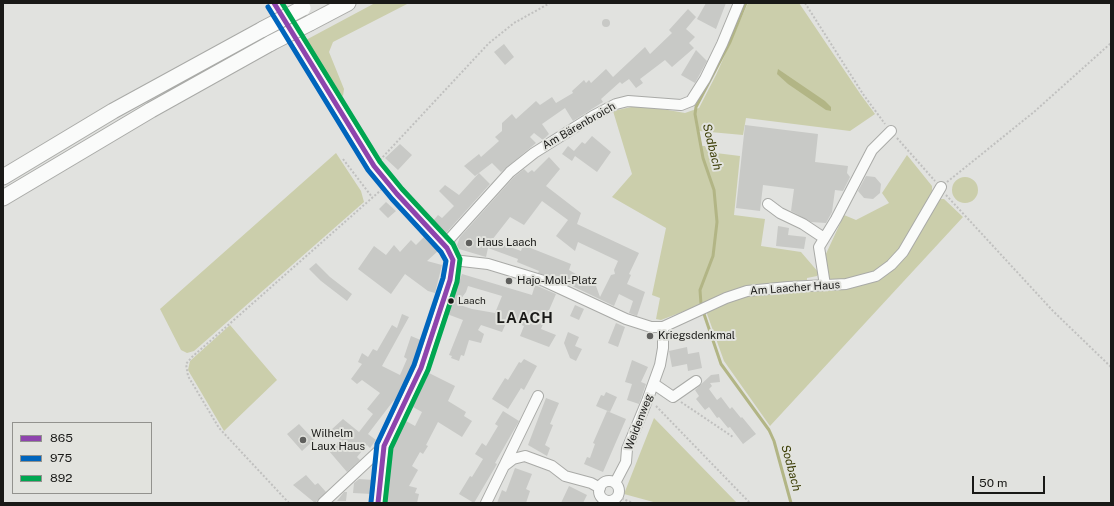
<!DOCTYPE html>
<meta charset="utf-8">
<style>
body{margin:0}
#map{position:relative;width:1114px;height:506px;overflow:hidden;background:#e1e2df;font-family:"Public Sans",sans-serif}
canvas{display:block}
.frame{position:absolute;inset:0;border:4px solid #191917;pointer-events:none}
.legend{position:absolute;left:12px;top:422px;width:140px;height:72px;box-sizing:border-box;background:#e2e3de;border:1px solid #92928e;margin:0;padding:5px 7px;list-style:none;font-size:12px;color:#191917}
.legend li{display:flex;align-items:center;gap:8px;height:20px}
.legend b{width:20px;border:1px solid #92928e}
.scale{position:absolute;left:972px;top:476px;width:73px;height:18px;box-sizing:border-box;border:2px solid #191917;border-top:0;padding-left:5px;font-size:12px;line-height:14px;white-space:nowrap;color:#191917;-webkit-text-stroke:3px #e2e3de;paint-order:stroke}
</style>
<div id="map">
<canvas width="1114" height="506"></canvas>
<div class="frame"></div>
<ul class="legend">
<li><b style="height:5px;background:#8e44ad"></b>865</li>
<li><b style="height:5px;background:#0065bd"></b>975</li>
<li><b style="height:5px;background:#00a651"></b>892</li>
</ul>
<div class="scale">50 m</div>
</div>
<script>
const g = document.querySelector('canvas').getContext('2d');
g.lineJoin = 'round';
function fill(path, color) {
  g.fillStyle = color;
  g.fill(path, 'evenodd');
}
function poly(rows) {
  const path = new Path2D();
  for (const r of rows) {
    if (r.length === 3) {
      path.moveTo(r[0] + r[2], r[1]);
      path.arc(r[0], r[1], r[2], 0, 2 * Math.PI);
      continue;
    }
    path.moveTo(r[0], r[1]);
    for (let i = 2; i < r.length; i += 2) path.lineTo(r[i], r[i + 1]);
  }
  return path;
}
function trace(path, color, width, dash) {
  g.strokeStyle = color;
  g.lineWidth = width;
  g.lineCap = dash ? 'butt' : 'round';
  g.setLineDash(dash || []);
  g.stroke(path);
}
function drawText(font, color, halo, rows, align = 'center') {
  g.font = font + ' "Public Sans",sans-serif';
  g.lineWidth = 4;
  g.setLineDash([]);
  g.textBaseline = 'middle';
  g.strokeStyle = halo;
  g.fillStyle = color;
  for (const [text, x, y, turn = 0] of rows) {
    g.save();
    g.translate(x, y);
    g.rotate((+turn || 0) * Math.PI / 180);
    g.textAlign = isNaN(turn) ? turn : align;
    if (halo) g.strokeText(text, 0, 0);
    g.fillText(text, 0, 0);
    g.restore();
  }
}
fill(poly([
 [375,3,409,3,333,42,329,52,344,89,343,96,330,86,304,41],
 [748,3,799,3,861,95,875,114,850,131,746,118,743,135,699,131,702,146,705,146,708,152,740,156,734,215,765,219,761,246,801,252,819,273,817,276,807,278,807,280,742,289,661,320,656,319,660,298,652,295,666,228,612,197,632,174,613,111,631,107,645,106,685,113,699,108,716,75],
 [336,153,361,191,364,202,194,351,187,353,181,350,160,309],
 [907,155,932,186,932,192,895,257,877,272,835,282,829,279,825,256,844,215,856,220,889,203,882,193],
 [965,190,13],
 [940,199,944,199,963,217,770,426,724,361,706,311,740,296,886,272,936,201],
 [230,325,277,380,224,431,188,370,190,361],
 [654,418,737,503,657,503,624,494]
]), '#cbceab');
fill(poly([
 [778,69,825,101,831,107,831,111,826,110,788,84,777,74]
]), '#b2b585');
trace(poly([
 [701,304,700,290,713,256,717,222,714,190,703,158,695,114,696,107,730,42,746,3],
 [704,314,721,364,769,430,774,441,791,503]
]), '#b2b585', 3);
fill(poly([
 [706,3,726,3,716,29,697,19],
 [688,9,696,17,686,29,695,37,689,43,694,48,672,67,665,60,640,79,643,83,636,88,629,79,622,84,620,82,601,99,603,102,573,121,565,108,542,124,549,134,543,140,534,133,530,137,536,143,501,172,492,163,475,176,464,166,479,154,481,157,499,141,495,137,502,131,502,123,512,114,516,119,536,101,540,105,552,97,556,103,573,93,572,91,584,80,586,83,589,80,591,83,606,69,613,77,645,47,650,54,672,33,669,30],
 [606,23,4],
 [504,44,514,57,505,65,494,52],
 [696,50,707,61,695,83,681,75],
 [745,125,818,134,815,162,848,166,847,173,850,177,843,191,835,190,832,212,826,223,811,222,791,211,794,189,763,185,760,211,736,208],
 [592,136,611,152,597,172,575,156,572,161,562,154,568,146,574,151,582,142,585,144],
 [400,144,412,155,398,170,385,158],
 [549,157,560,169,546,186,581,213,577,224,639,253,629,274,631,275,627,284,645,292,637,316,629,313,633,301,619,294,614,306,562,281,538,273,539,271,517,262,518,259,488,248,486,257,459,249,457,245,460,237,514,177,524,169,528,173,532,170,534,172],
 [542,201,568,220,556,236,575,251,578,242,618,261,614,270,615,274,611,275,600,297,596,286,569,270,571,264,523,245,521,251,492,240,510,217,524,225],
 [479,173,490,184,446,233,433,221,438,215,442,218,454,206,439,191,445,185,459,195],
 [866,176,875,177,881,184,880,193,873,199,864,198,858,191],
 [386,202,396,211,388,218,379,209],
 [778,226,789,228,788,235,806,237,804,249,776,246],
 [424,237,438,251,427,261,442,265,435,293,428,291,405,274,391,294,358,269,374,246,386,255,394,245,400,252,411,240,416,245],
 [316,263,330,277,352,294,347,301,321,281,309,269],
 [462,274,532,295,535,285,556,294,541,329,556,335,549,347,520,336,524,326,508,319,502,332,481,325,478,330,484,334,481,343,469,340,464,356,461,355,459,361,451,358,452,356,449,355,463,320,447,314,447,312],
 [468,286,502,296,495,313,472,309,457,304,466,292],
 [575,305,584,309,579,320,570,316],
 [402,314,409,317,382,366,400,375,407,359,404,357,411,336,423,341,421,347,413,369,398,402,394,400,368,434,376,440,370,448,367,445,357,457,360,460,347,472,329,451,340,440,331,430,343,419,359,432,373,414,367,409,380,393,362,380,357,384,351,379,362,364,358,362,362,353,368,357,373,349,377,351,392,325,397,328],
 [616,323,625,327,618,347,608,343],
 [568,332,579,337,575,346,582,349,576,361,570,358,564,343],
 [687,347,688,354,699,352,702,368,688,371,687,364,672,367,669,351],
 [524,359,537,366,524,390,521,388,508,409,492,399,505,378,508,380,519,362,521,363],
 [632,360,648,367,641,382,646,384,639,404,627,400,632,384,625,382],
 [429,373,455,386,448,401,466,412,464,416,472,421,462,437,438,422,426,445,428,446,423,454,420,452,412,466,418,470,409,486,417,488,415,493,419,494,417,503,385,503,391,447,406,421,415,426,422,412,413,407],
 [719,374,720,382,710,383,712,386,709,389,717,400,721,397,730,409,732,407,741,418,742,417,756,434,743,444,730,427,728,428,719,417,717,418,709,407,705,410,696,399,699,396,695,390,711,375],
 [606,392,617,397,610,412,596,406,601,395,604,396],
 [546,398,559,403,550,424,553,425,545,445,550,448,547,456,528,445],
 [503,411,519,421,495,463,497,464,474,503,459,494,470,476,472,477,483,459,475,454,482,443,486,446,498,426,495,424],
 [607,411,626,419,603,472,584,464,587,457,590,458,595,444,593,443],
 [299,424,314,440,302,451,287,434],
 [515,468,532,474,526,489,530,491,526,503,497,503,502,490,506,492],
 [306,475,315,485,318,483,326,492,315,503,293,485],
 [359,479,374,480,372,494,353,493,354,483],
 [569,486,587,495,583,503,561,503],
 [344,492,347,492,346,501,337,501]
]), '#c8c9c6');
const minor = poly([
 [274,3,374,166,397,194,447,248,453,260,450,280,421,368,384,446,378,503],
 [768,204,780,213,803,224,824,238],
 [444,245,510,172,534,153,593,116,616,104,628,101,681,105,691,101,705,79,722,44,739,3],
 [453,260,488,264,544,281,626,319,651,327,663,327,726,298,747,291,788,287,846,284,876,276,891,265,903,252,941,187],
 [825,285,819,247,836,219,872,150,891,131],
 [654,384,673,397,696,381],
 [505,464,538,396],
 [609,491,10],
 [615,483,626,462,627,449,647,401,660,365,663,348,663,327],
 [323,503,384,446],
 [486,503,504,466,513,459,525,456,552,466,565,476,591,483,600,488]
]);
const highway = poly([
 [310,23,348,3],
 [3,177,113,111,263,29],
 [3,198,151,110,271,43]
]);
trace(minor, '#a9aaa7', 12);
trace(highway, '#a9aaa7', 17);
trace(poly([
 [805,3,863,94,885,124],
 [897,138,935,181],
 [343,159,372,197],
 [380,160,489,43,514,23,550,3],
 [947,182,1034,112,1111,43],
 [946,195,1053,311,1111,367],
 [681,402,733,437],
 [656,406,750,503],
 [618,497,633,503],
 [289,503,219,428,188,376,186,364,192,357,381,190]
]), '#c0c0bf', 2, [2, 2]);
trace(minor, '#fafbfa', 10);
trace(highway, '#fafbfa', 15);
const highwayBridge = poly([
 [263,29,303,8],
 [271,43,310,23]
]);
trace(highwayBridge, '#a9aaa7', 17, []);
trace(highwayBridge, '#fafbfa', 15);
trace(poly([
 [274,3,374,166,397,194,447,248,453,260,450,280,421,368,384,446,378,503]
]), '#8e44ad', 5);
trace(poly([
 [268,7,368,170,392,199,441,252,446,261,443,278,414,365,377,444,371,502]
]), '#0065bd', 5);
trace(poly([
 [282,3,380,162,402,189,453,244,460,259,457,282,428,370,391,448,385,503]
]), '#00a651', 5);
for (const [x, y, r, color] of [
 [469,243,4,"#5f5f5d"],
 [509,281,4,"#5f5f5d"],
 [451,301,3.5,"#191917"],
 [650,336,4,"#5f5f5d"],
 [303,440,4,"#5f5f5d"]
]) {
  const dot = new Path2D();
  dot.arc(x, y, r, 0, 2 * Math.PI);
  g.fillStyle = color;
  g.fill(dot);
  trace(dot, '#e2e3de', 1.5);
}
drawText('10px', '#191917', '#e2e3de', [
 ["Laach",458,301]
], 'left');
drawText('11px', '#191917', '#e2e3de', [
 ["Am Bärenbroich",579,126,-30],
 ["Am Laacher Haus",795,288,-4],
 ["Weidenweg",639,422,-69]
]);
drawText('11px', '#191917', '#e2e3de', [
 ["Haus Laach",477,243],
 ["Hajo-Moll-Platz",517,281],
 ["Kriegsdenkmal",658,336],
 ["Wilhelm",311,434],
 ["Laux Haus",311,447]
], 'left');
drawText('italic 12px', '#3c3e07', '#e2e3de', [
 ["Sodbach",712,147,76],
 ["Sodbach",791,468,75]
]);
g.letterSpacing = '1px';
drawText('bold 15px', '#191917', '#e2e3de', [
 ["LAACH",525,318]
]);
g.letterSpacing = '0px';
</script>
